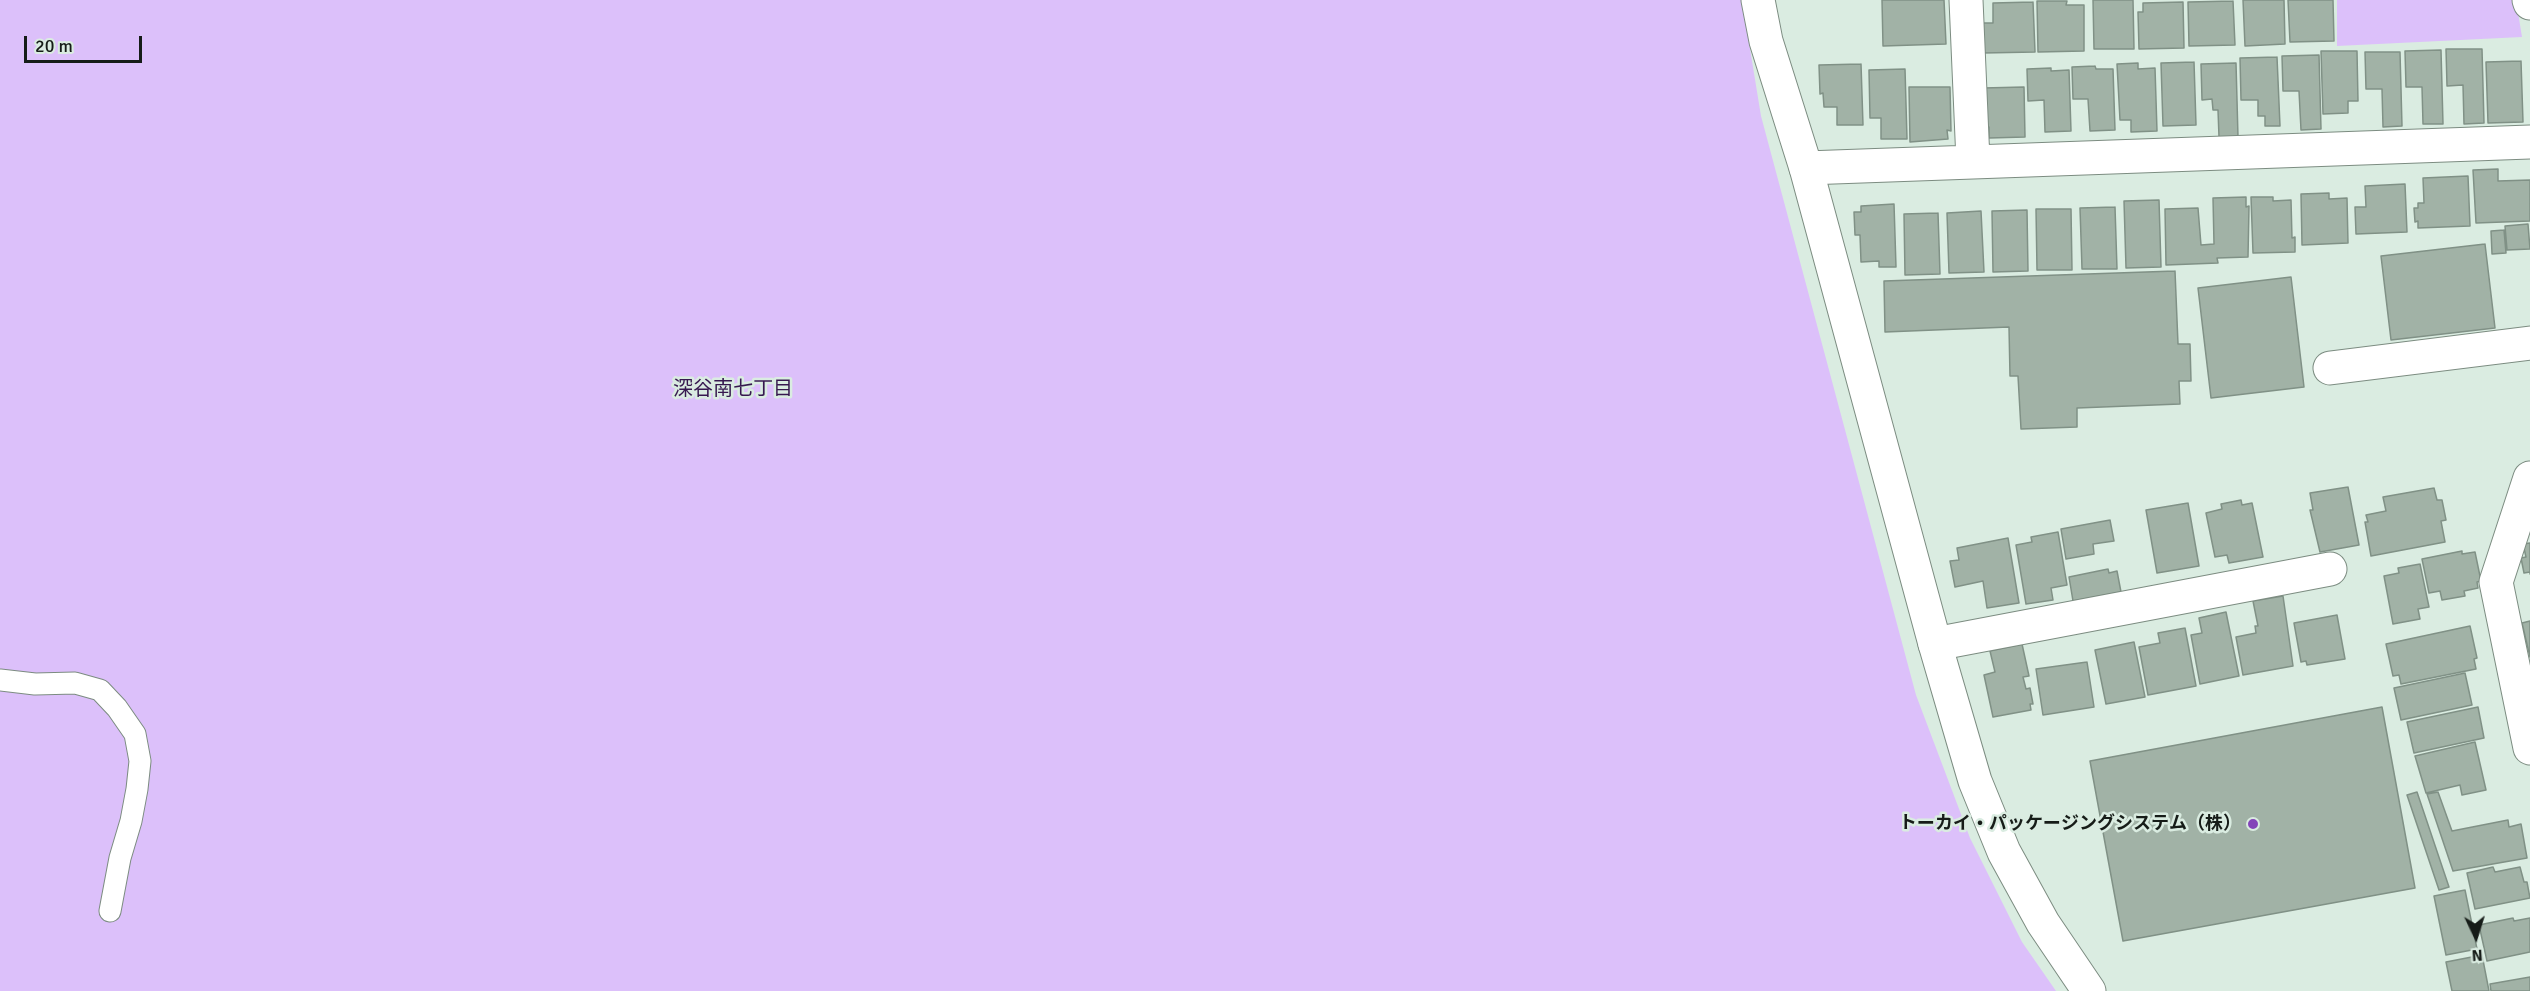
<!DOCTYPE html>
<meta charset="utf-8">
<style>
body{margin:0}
#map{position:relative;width:2530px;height:991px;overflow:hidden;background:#daece1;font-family:Signika,sans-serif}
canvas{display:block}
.north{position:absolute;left:2446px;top:907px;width:60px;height:60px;-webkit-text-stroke:4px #daece1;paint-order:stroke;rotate:176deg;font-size:16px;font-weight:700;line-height:24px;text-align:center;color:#161c18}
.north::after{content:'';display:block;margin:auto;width:21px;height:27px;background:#161c18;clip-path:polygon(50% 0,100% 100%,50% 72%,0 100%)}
.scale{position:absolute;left:24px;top:36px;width:118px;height:27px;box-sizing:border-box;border:3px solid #161c18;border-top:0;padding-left:8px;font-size:18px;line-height:21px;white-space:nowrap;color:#161c18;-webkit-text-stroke:4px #daece1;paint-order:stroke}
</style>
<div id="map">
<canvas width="2530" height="991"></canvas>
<div class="north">N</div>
<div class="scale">20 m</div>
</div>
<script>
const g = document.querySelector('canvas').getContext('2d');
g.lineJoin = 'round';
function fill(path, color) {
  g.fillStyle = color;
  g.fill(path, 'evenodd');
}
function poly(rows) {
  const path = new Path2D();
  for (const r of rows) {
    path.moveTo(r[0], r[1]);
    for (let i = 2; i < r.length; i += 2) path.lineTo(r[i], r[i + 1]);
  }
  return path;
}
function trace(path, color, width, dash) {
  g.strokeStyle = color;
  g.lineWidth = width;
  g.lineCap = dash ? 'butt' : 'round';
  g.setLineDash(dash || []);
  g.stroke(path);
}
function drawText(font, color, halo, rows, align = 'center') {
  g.font = font + ' Signika,"Noto Sans JP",sans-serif';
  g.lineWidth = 5;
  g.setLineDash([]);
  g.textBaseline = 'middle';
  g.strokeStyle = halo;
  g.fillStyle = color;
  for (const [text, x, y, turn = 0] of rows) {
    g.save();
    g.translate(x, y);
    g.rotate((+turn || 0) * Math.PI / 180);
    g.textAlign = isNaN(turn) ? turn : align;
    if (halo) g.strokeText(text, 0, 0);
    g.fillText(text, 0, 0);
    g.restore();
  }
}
fill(poly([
 [0,0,1742,0,1761,116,1916,695,1970,838,2022,942,2056,991,0,991],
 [2337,0,2516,0,2522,37,2337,46]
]), '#dcc0fa');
const building = poly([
 [1882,0,1944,0,1946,44,1883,46,1882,0],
 [2093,0,2133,0,2134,49,2094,49,2093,0],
 [2243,0,2284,0,2285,44,2245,46,2243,0],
 [2288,0,2333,0,2334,41,2290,42,2288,0],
 [2037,1,2067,1,2066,5,2084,5,2084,51,2038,52,2037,1],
 [2233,1,2235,45,2189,46,2188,2,2233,1],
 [2033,2,2035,52,1983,53,1982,23,1993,23,1993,3,2033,2],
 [2183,2,2184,48,2139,49,2138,12,2143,12,2143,3,2183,2],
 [2446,49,2482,49,2484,123,2464,124,2463,85,2447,86,2446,49],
 [2441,50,2443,124,2423,124,2422,87,2406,87,2405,51,2441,50],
 [2321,51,2357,51,2358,101,2348,101,2348,113,2323,114,2321,51],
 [2365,52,2400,52,2402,126,2383,127,2382,89,2366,89,2365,52],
 [2319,55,2321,129,2301,130,2299,91,2283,91,2282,56,2319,55],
 [2277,57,2280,126,2265,126,2265,116,2258,116,2258,100,2241,100,2240,58,2277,57],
 [2521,61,2523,122,2488,123,2486,62,2521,61],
 [2194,62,2196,125,2163,126,2161,63,2194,62],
 [2138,63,2138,69,2155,68,2157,131,2131,132,2131,120,2120,120,2117,64,2138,63],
 [2236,63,2238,137,2219,137,2218,110,2213,110,2212,99,2202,100,2201,64,2236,63],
 [1861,64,1863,125,1837,125,1837,107,1824,107,1823,93,1820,94,1819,65,1861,64],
 [2095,66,2096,69,2113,69,2115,130,2090,131,2088,99,2073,99,2072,67,2095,66],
 [2051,68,2051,71,2069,70,2071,131,2045,132,2044,100,2028,101,2027,69,2051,68],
 [1905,69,1907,139,1881,139,1881,118,1870,118,1869,70,1905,69],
 [1909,87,1950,87,1951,131,1947,130,1948,139,1910,142,1909,87],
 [2024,87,2025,137,1989,138,1989,127,1984,127,1983,88,2024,87],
 [2498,169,2498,181,2530,180,2530,221,2476,223,2473,170,2498,169],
 [2468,176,2470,226,2418,228,2418,221,2415,222,2414,208,2418,208,2418,203,2424,203,2423,178,2468,176],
 [2405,184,2407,232,2356,234,2355,207,2366,207,2365,186,2405,184],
 [2329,193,2329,199,2347,198,2348,243,2302,245,2301,194,2329,193],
 [2246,197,2246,207,2249,206,2248,257,2217,258,2218,263,2166,265,2165,209,2198,208,2201,245,2214,244,2213,198,2246,197],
 [2251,197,2273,197,2273,201,2291,200,2292,238,2295,237,2295,252,2253,253,2251,197],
 [2159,200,2161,267,2126,268,2124,201,2159,200],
 [1894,204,1896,267,1879,267,1879,261,1861,262,1860,235,1855,235,1854,212,1861,212,1861,206,1894,204],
 [2115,207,2117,269,2082,269,2080,208,2115,207],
 [2036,209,2071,209,2072,270,2037,270,2036,209],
 [2027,210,2028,271,1993,272,1992,211,2027,210],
 [1981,211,1984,272,1949,273,1947,213,1981,211],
 [1938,213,1940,274,1905,275,1904,214,1938,213],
 [2528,224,2530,249,2507,250,2505,226,2528,224],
 [2504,230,2506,253,2492,254,2491,231,2504,230],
 [2485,244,2495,328,2391,340,2381,256,2485,244],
 [2175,271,2178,344,2190,344,2191,381,2179,381,2180,404,2077,408,2077,427,2021,429,2018,376,2010,376,2009,327,1885,332,1884,281,2175,271],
 [2291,277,2304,387,2211,398,2198,288,2291,277],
 [2348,487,2359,545,2320,552,2310,510,2313,510,2310,493,2348,487],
 [2434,488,2437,500,2442,500,2446,520,2441,521,2445,542,2371,556,2365,522,2368,522,2366,515,2386,511,2383,497,2434,488],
 [2241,500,2242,505,2252,503,2263,557,2229,563,2227,555,2215,557,2206,513,2222,509,2221,504,2241,500],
 [2188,503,2199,566,2157,573,2146,510,2188,503],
 [2110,520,2114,541,2093,544,2094,554,2066,559,2061,529,2110,520],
 [2058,532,2067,585,2051,588,2053,600,2026,604,2016,545,2032,542,2031,537,2058,532],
 [2008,538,2019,603,1987,608,1983,581,1955,587,1950,561,1959,560,1957,548,2008,538],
 [2530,543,2530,574,2530,572,2524,573,2521,558,2526,557,2523,544,2530,543],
 [2462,551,2462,554,2475,552,2481,581,2477,582,2478,588,2464,591,2465,596,2442,600,2440,591,2429,593,2422,559,2462,551],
 [2420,564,2429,607,2418,609,2420,619,2393,624,2384,576,2399,573,2398,568,2420,564],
 [2108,569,2109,573,2117,571,2121,592,2073,601,2069,577,2108,569],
 [2283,596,2293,666,2243,675,2236,637,2256,633,2255,626,2258,626,2253,601,2283,596],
 [2226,612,2239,676,2200,684,2191,635,2202,633,2199,618,2226,612],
 [2337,615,2345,659,2307,665,2306,661,2301,662,2294,623,2337,615],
 [2530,621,2530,657,2522,623,2530,621],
 [2470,626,2477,658,2474,659,2476,669,2401,684,2399,675,2393,676,2386,644,2470,626],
 [2185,628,2196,686,2148,695,2139,647,2160,643,2158,633,2185,628],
 [2134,642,2145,697,2106,704,2095,650,2134,642],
 [2022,644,2029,676,2023,677,2026,689,2030,688,2033,704,2030,704,2031,710,1993,717,1984,675,1995,672,1990,651,2022,644],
 [2087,662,2094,707,2043,715,2036,669,2087,662],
 [2465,673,2472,705,2401,720,2394,688,2465,673],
 [2382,707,2415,888,2123,941,2090,761,2382,707],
 [2478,707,2484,738,2414,753,2407,722,2478,707],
 [2475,742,2486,790,2462,795,2460,785,2426,793,2415,756,2475,742],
 [2417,792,2449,887,2439,890,2407,795,2417,792],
 [2438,792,2452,831,2508,820,2509,827,2521,824,2527,858,2453,871,2427,794,2438,792],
 [2493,867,2495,872,2520,867,2524,882,2527,882,2530,898,2475,909,2467,873,2493,867],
 [2465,890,2477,949,2446,955,2434,896,2465,890],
 [2513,918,2514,921,2530,918,2530,952,2487,961,2479,925,2513,918],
 [2482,955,2489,991,2452,991,2446,962,2482,955],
 [2530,977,2530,991,2491,991,2490,984,2530,977]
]);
fill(building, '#a1b2a6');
trace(building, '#809186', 1.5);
const service = poly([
 [0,680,35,684,75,683,100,690,117,708,135,734,140,761,137,789,131,821,120,858,110,911]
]);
const minor = poly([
 [1966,0,1973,161],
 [2529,0,2530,3],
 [1806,168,2530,142],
 [2330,368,2530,343],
 [2530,478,2496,582,2530,748],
 [1935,644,2330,569]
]);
const tertiary = poly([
 [1758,0,1766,41,1806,168,1935,644,1975,781,2004,852,2043,923,2089,991]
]);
trace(service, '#7c8c81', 23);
trace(minor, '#7c8c81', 35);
trace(tertiary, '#7c8c81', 35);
trace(service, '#fff', 21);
trace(minor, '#fff', 33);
trace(tertiary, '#fff', 33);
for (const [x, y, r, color] of [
 [2253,824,6,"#8444b9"]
]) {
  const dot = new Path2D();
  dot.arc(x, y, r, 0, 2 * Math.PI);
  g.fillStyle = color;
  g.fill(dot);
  trace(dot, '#daece1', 2);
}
drawText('bold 18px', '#161c18', '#daece1', [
 ["トーカイ・パッケージングシステム（株）",2241,824]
], 'right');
drawText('20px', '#371850', '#daece1', [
 ["深谷南七丁目",733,390]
]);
</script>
